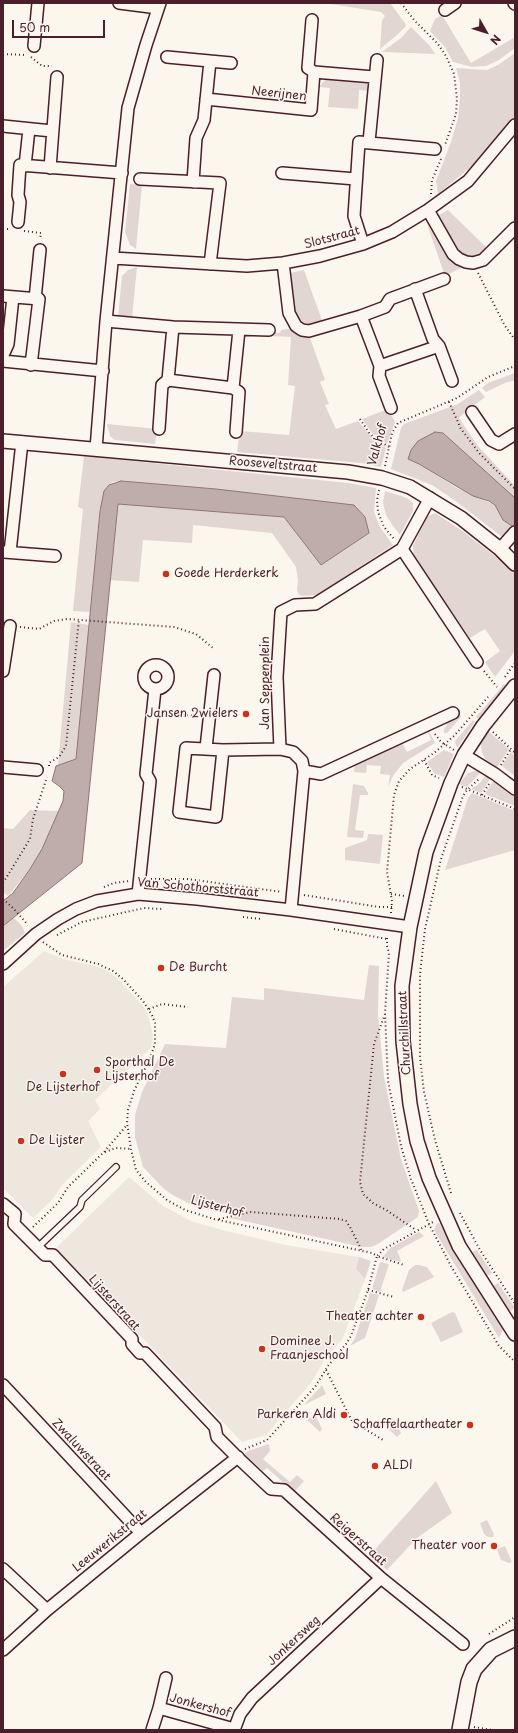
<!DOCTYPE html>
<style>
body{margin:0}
#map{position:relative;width:518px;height:1733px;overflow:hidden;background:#fbf7ec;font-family:"Playpen Sans",sans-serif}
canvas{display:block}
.frame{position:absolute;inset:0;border:4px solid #4a1f2b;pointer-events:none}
.north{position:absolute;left:466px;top:12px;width:40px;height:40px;-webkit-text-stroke:3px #fbf7ec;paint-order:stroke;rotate:129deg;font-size:11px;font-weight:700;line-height:16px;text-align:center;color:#4a1f2b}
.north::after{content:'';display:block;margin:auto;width:14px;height:18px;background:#4a1f2b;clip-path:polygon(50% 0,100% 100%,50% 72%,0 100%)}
.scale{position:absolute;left:12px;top:20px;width:93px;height:18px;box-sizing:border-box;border:2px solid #4a1f2b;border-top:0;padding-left:5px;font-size:12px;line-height:14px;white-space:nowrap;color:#4a1f2b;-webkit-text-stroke:3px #fbf7ec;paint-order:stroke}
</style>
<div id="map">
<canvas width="518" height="1733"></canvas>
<div class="frame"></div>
<div class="north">N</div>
<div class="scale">50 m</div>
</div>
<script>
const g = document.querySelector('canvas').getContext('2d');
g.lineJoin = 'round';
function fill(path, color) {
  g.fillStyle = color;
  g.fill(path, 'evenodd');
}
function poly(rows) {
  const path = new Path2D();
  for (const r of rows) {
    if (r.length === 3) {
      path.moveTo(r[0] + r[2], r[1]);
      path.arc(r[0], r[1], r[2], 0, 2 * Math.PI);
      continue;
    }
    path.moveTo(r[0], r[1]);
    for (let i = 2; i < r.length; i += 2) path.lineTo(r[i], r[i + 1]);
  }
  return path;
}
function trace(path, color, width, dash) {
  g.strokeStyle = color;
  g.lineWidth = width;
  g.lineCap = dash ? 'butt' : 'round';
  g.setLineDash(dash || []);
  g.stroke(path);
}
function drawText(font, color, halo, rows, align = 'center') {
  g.font = font + ' "Playpen Sans",sans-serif';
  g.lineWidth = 3;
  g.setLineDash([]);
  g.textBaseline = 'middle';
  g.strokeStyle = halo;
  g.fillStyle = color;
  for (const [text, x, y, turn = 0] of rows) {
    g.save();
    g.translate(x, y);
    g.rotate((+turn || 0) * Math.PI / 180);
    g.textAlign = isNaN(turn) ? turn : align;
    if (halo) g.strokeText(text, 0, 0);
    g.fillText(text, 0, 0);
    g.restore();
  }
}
fill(poly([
 [44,951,63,959,99,967,111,973,120,981,143,1006,148,1014,153,1036,151,1048,95,1100,100,1109,88,1121,101,1147,63,1184,52,1200,33,1218,3,1188,3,987],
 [129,1177,163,1206,191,1221,222,1230,286,1245,359,1257,356,1269,365,1279,342,1340,326,1357,311,1383,266,1435,242,1442,56,1248]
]), '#eee7de');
fill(poly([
 [324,3,390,3,405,23,406,26,397,35,380,49,382,20,385,16,381,12],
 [442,15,471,63,515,37,515,48,499,60,486,66,472,67,453,62,445,47,430,31,435,19],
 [411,27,430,46,435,54,382,52,401,38],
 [515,53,515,117,510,126,473,165,438,194,436,181,451,142,458,118,460,97,460,83,456,68,487,70,498,65],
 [330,78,365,81,367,83,369,91,359,90,358,109,328,107,330,88,319,87,324,81],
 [130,184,142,185,136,249,130,245,125,232],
 [448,210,488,249,483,253,472,257,465,256,461,253,437,216],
 [427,224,448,258,457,266,461,268,445,276],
 [137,267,132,318,118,317,122,276,128,270],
 [304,270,323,323,315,325,303,322,298,317,295,310,290,273],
 [289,329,300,336,310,338,325,380,320,382,329,404,325,405,336,429,358,421,370,435,386,448,381,467,361,463,237,452,240,431,289,435,295,386,288,385,291,337,271,336,271,332,280,333,281,330],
 [515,373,515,380,505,383,486,392,482,388,488,383],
 [479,390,485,397,462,415,459,418,461,421,478,446,515,486,515,498,495,480,419,464,457,488,495,505,503,519,515,528,515,547,457,502,432,485,391,469,401,428,404,424,458,404],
 [388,409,395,422,387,444,372,433,362,419],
 [107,424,157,429,155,444,115,440,110,436],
 [84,456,348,483,376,488,374,512,380,527,393,545,317,595,302,596,299,595,297,590,298,581,296,567,272,533,193,525,192,543,143,540,139,582,110,580,118,503,284,517,321,565,369,533,216,489,121,481,113,482,109,485,100,511,90,612,73,611,83,509,78,507],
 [385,491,407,498,413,503,413,511,400,535,393,526,386,515,383,503],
 [435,513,464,532,515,572,515,651,495,677,485,662,500,651,485,629,470,638,414,557,413,546,427,517],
 [71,622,89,625,76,759,58,765],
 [504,684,506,687,495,700,478,719,476,717],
 [459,713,461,717,447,733,444,733,444,729,447,725,445,722],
 [473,720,475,722,458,747,456,746,455,741],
 [429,731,435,743,403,763,393,776,388,787,390,775,380,774,381,766,367,765,366,773,354,772,355,763,402,742,407,752,431,740,428,732],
 [488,731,509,749,497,767,487,761,482,753,481,744],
 [444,750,454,754,444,777,434,773,427,762],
 [511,752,515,756,515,776,502,766],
 [474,771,481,772,467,787,459,784,467,774],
 [485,776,491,777,481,793,471,789,480,783],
 [494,780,515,797,515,806,485,794],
 [353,784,364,786,368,793,368,795,360,795,355,830,364,831,363,838,347,837],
 [472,793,515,811,515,850,445,870,468,798],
 [30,810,59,811,42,849,30,869,8,896,3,892,3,828,13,829],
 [368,834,383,835,380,864,345,860,345,848,367,840],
 [14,918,22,926,25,933,3,951,3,926],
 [369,965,379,966,378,1014,384,1077,401,1159,419,1211,418,1217,378,1244,371,1247,362,1247,230,1218,243,1215,213,1211,197,1207,174,1196,163,1188,143,1167,135,1137,135,1115,142,1092,165,1044,226,1048,232,997,264,1000,264,988,364,1000],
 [437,1223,439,1223,466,1271,501,1323,503,1330,499,1338,434,1230],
 [419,1232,424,1236,397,1251,401,1260,400,1262,383,1257,389,1249],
 [477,1250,492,1273,485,1277,470,1253],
 [359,1257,371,1261,365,1279,356,1269],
 [380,1262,389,1264,380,1292,372,1289],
 [415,1265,419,1265,427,1267,434,1277,403,1292,402,1290,409,1270],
 [498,1283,515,1308,508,1312,491,1288],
 [370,1293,379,1295,365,1338,350,1346,355,1338],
 [452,1312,455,1313,463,1332,441,1342,431,1323],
 [322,1385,326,1394,304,1405],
 [315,1414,322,1429,320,1432,307,1420],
 [394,1419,401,1433,397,1437,384,1424],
 [269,1444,270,1451,263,1459,290,1482,297,1475,304,1481,294,1492,267,1468,263,1471,244,1454,248,1451],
 [436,1481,452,1513,417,1538,387,1570,370,1555],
 [487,1520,494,1534,493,1537,488,1537,484,1534,480,1523],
 [505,1546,512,1562,509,1563,501,1560,497,1549]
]), '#e2d7d0');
const water = poly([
 [435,432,443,433,515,498,515,528,503,520,495,505,489,501,473,496,419,464,408,459,411,450,418,441,435,432],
 [121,481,216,489,354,505,365,517,369,533,321,565,284,517,118,504,82,863,3,926,3,901,13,893,30,869,42,849,63,801,64,791,59,786,52,781,56,766,76,759,100,511,104,491,109,485,121,481]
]);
fill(water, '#bfadaa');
trace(water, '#907477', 1);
const service = poly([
 [38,1247,80,1207,82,1200,116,1167]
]);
const minor = poly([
 [119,3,158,8],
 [514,3,515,4],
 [445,10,455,3],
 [312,20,308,68,314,72,374,77],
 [34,46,38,3],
 [167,57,231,63],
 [206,99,311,110,314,72],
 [3,126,52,131],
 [369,142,377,60],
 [25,166,29,129],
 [50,168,57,77],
 [282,173,356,179],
 [140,179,220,183,210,264],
 [193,182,196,138,204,120,210,61],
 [428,210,453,254,459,259,466,262,473,263,483,260,515,228],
 [18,222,20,202,18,195,20,165,122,173],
 [363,244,354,216,359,142,435,149],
 [113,258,247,266,283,263,320,256,363,244,392,232,428,210,468,181,515,125],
 [283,263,289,313,296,326,302,330,309,331,361,316,385,307,390,299,444,279],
 [415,289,433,339,439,346,452,381],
 [3,296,39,299,31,365],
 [35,299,40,250],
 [361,316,380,366,379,376,391,408],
 [106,321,173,327,269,330],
 [3,355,8,344,13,297],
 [3,361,103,371],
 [380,366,439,346],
 [168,380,233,388,239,392,236,432],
 [233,388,239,330],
 [472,412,491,440,499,444,515,434],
 [159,429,162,385,168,380,173,327],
 [96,449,106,321,128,108,146,45,160,3],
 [402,549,477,662],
 [500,549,515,532],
 [4,552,55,556],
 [10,552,22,442],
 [156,677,12],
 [3,671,10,626],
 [206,748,214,675],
 [223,750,186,748,179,812,216,817,223,750,280,749],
 [464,755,495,774,515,789],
 [3,767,37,770],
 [304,771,321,774,453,713],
 [138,894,150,781,146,774,155,689],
 [291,910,304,771,302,761,293,752,280,749,277,677,281,612,295,605,315,604,402,549,430,498],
 [3,964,36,934,58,919,76,909,97,901,138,894,197,899,291,910,410,927],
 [3,1204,15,1214,14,1224,45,1255,53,1255,132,1339,132,1344,140,1353,145,1353,215,1427,217,1437,234,1454,271,1489,284,1490,381,1578,463,1644],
 [3,1385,141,1533],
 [3,1569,47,1610],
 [3,1650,47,1610,141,1533,238,1457],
 [166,1678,159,1708,234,1729],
 [152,1730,159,1708],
 [234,1730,240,1714,252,1698,381,1578]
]);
const tertiary = poly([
 [3,441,348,472,382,478,410,487,461,518,500,549,515,564],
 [515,686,483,726,464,755,451,783,426,852,410,927,402,986,403,1041,410,1104,417,1141,429,1178,459,1246,515,1334]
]);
const secondary = poly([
 [460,1730,469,1682,474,1669,491,1650,515,1638]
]);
trace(service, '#4a1f2b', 8);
trace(minor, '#4a1f2b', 14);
trace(tertiary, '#4a1f2b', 16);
trace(secondary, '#4a1f2b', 18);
trace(poly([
 [401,3,414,20,438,44,446,56,454,74,457,99,456,114,445,145],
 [3,54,26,55],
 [31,57,42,66,52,66],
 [431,194,432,180,441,159],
 [3,229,10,229],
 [24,231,41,233,40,239],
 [478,273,505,326,515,340],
 [449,402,461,429,480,454,515,489],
 [360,419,370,434,378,440,389,447],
 [385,466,392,433,398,423,457,398,488,377,515,366],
 [379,490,377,500,378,512,384,527,395,540],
 [20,627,39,629,54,621,67,619,174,627,196,634,213,648],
 [484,671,497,687],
 [505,677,515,663],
 [163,713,198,716],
 [493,732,515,753],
 [435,734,441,742,454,750],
 [424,760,432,775,439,778],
 [501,765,511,749],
 [49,766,49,763,59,757,66,746,79,619],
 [462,787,515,809],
 [482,795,489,784],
 [151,879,188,879,282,892],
 [3,883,30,839,33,819,47,777],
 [104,887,114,883,129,881],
 [391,894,404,896],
 [304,895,379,907,392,907],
 [3,899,14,909,28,925],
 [391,913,392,901,387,872,394,795,399,781,410,769,434,753,454,736,488,697],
 [243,917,261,919],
 [334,929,387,939],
 [57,935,82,922,144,908,163,909],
 [387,938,387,946,389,953,385,1013,388,1081,401,1146,411,1179,429,1224,451,1266,499,1346,515,1362],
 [43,942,62,955,98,964,113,971,123,979,143,1001,152,1015,155,1023,155,1044,150,1058,134,1091,128,1110,127,1123,131,1149,136,1170,146,1182,167,1200,185,1210,214,1219,372,1253,377,1256,384,1249,435,1221],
 [149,1009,162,1004,188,1007],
 [385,1014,374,1044,360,1182,363,1194,373,1203,386,1210,416,1230],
 [105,1152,116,1148,131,1149],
 [451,1193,435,1140,424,1092,420,1057,420,974,425,929,441,859,463,796,467,790,480,778],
 [460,1213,480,1250,515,1304],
 [219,1219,251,1212,340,1219,346,1221,350,1227,362,1251],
 [33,1227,58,1203,68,1187,104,1152,127,1125],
 [368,1290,394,1297],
 [326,1370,352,1421,383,1440],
 [245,1449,267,1440,315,1387,328,1366,346,1344,351,1336,368,1290,377,1256,404,1265],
 [489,1634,515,1617],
 [474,1727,493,1730]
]), '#4a1f2b', 2, [1, 3]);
trace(service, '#fbf7ec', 5.5);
trace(minor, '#fbf7ec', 11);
trace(tertiary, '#fbf7ec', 13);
trace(secondary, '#fbf7ec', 15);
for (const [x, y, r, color] of [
 [166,574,4,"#c8321e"],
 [246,714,4,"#c8321e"],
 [161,968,4,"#c8321e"],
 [97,1070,4,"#c8321e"],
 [63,1074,4,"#c8321e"],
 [21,1141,4,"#c8321e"],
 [421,1317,4,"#c8321e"],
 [262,1349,4,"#c8321e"],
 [344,1415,4,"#c8321e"],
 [470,1425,4,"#c8321e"],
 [375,1466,4,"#c8321e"],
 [494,1546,4,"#c8321e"]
]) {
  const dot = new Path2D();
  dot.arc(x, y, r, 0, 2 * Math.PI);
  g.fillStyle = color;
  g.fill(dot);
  trace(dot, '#fbf7ec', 1.5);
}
drawText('12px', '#4a1f2b', '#fbf7ec', [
 ["Neerijnen",279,94,6],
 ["Slotstraat",332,238,-15],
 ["Valkhof",378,445,-74],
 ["Rooseveltstraat",273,465,5],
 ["Jan Seppenplein",266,683,-90],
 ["Van Schothorststraat",198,888,5],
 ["Churchillstraat",405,1033,-93],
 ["Lijsterhof",217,1207,15],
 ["Lijsterstraat",114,1303,48],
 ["Zwaluwstraat",81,1450,47],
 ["Reigerstraat",358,1540,42],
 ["Leeuwerikstraat",110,1541,-39],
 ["Jonkersweg",294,1641,-43],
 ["Jonkershof",200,1706,15]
]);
drawText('12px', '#4a1f2b', '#fbf7ec', [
 ["Goede Herderkerk",174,574],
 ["Jansen 2wielers",238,714,"right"],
 ["De Burcht",169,968],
 ["Sporthal De",105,1063],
 ["Lijsterhof",105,1077],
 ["De Lijsterhof",63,1088,"center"],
 ["De Lijster",29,1141],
 ["Theater achter",413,1317,"right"],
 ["Dominee J.",270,1342],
 ["Fraanjeschool",270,1356],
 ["Parkeren Aldi",336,1415,"right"],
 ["Schaffelaartheater",462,1425,"right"],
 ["ALDI",383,1466],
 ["Theater voor",486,1546,"right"]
], 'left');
</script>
